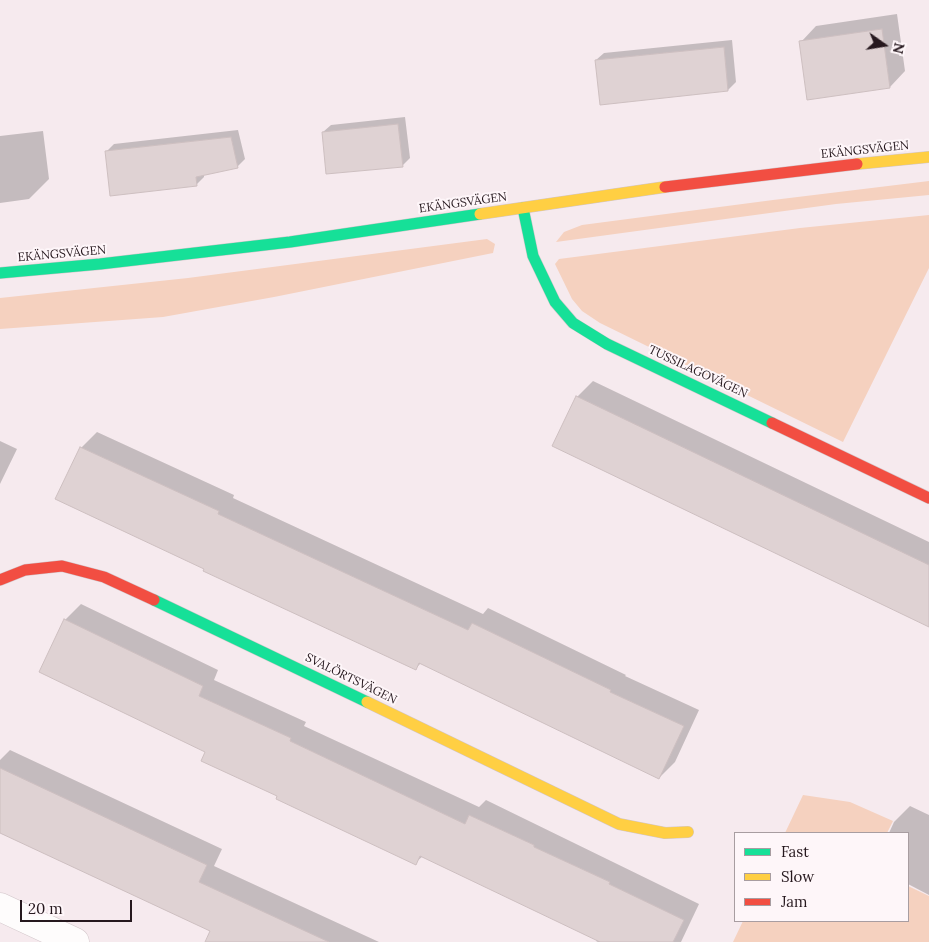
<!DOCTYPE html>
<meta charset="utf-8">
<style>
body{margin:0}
#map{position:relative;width:929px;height:942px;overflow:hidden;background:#f6eaee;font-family:Lora,serif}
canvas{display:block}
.legend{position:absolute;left:734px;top:832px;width:175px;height:90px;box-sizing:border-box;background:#fef6f9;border:1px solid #a89da1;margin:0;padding:6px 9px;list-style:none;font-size:15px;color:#26181e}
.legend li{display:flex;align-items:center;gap:10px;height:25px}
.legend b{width:25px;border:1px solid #a89da1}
.north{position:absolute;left:859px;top:20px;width:50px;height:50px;-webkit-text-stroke:4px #fef6f9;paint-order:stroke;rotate:103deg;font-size:14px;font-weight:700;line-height:20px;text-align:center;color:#26181e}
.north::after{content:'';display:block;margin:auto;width:18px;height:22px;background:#26181e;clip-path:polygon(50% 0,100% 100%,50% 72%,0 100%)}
.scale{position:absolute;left:20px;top:900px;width:112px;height:22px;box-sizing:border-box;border:2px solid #26181e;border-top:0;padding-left:6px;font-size:15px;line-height:18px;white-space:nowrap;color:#26181e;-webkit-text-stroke:4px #fef6f9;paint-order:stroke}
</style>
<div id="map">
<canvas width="929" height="942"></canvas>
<ul class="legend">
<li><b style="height:6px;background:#16e098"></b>Fast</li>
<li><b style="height:6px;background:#ffcf43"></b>Slow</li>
<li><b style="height:6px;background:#f24e42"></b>Jam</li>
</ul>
<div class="north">N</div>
<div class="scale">20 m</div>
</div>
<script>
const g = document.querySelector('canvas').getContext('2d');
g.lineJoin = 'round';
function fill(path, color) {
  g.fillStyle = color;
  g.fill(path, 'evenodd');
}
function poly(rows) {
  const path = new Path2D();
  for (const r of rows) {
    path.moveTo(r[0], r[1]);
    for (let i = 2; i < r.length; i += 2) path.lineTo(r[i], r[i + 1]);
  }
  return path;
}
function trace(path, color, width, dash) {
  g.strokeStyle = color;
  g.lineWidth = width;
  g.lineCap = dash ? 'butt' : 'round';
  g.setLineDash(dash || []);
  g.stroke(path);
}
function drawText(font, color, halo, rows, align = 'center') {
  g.font = font + ' Lora,serif';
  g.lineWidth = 4;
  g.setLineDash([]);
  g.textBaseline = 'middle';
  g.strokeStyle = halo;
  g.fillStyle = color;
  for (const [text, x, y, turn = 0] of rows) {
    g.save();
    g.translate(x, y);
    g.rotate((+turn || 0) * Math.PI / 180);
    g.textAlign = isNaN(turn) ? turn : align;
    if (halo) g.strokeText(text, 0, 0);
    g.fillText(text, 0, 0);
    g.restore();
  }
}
fill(poly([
 [929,181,929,195,836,204,556,242,564,232,582,225,773,200],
 [929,215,929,268,843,442,600,323,582,311,572,299,555,264,559,259,800,228],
 [487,239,495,244,493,253,274,297,163,317,0,329,0,298,188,278],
 [803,795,850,802,893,821,887,833,785,833],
 [908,886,929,896,929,942,733,942,743,921,908,921]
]), '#f5d1bf');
fill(poly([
 [897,14,905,71,890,87,801,42,816,26],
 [732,40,736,82,728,90,596,60,604,53],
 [405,117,410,158,402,166,323,132,331,125],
 [238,130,245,159,237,167,204,174,204,177,196,185,106,152,114,144],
 [43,131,49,179,29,199,0,203,0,136],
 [593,381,929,542,929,626,577,397],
 [97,432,234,495,233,498,483,614,488,608,626,675,625,676,699,710,675,762,659,778,421,663,416,668,205,568,81,448],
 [0,441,17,449,0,484],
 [81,604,218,670,214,680,306,722,304,726,479,807,486,800,699,904,681,942,598,942,596,941,597,939,423,856,415,863,279,796,207,751,65,620],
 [10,750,222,849,214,866,379,942,207,942,212,930,0,831,0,760],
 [910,806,929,815,929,895,908,884,908,833,889,833,894,822]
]), '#0003');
const building = poly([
 [882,29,890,88,807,100,799,41,882,29],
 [724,47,728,91,600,105,595,60,724,47],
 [398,124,403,167,326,174,322,132,398,124],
 [231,137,238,168,196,177,197,186,110,196,105,151,231,137],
 [576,396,929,565,929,627,552,446,576,396],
 [80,447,219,511,218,514,468,630,472,623,611,690,610,692,684,726,659,779,419,663,416,670,203,571,204,569,55,499,80,447],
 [64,619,203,686,199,696,291,738,290,741,465,824,469,815,534,845,534,847,610,882,609,884,684,920,673,942,600,942,420,856,416,865,276,799,277,796,201,761,205,752,39,672,64,619],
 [0,768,207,865,199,882,329,942,205,942,210,931,0,833,0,768]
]);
fill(building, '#dfd2d3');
trace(building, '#cdbfc0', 1);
const street = poly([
 [0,907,75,942]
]);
const fast = poly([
 [523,208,533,256,555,302,573,323,607,344,772,423],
 [0,273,100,264,290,242,480,214],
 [154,600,367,702]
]);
const slow = poly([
 [857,164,929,157],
 [480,214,665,187],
 [367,702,619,824,665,833,688,832]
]);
const jam = poly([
 [665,187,857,164],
 [772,423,929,498],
 [0,580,25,570,62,566,104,577,154,600]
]);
trace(street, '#d1c5c9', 29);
trace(fast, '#d1c5c9', 12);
trace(slow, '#d1c5c9', 12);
trace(jam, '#d1c5c9', 12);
trace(street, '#fefcfc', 28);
trace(fast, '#16e098', 11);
trace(slow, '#ffcf43', 11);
trace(jam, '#f24e42', 11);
drawText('12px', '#26181e', '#fef6f9', [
 ["EKÄNGSVÄGEN",865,150,-6],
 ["EKÄNGSVÄGEN",463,203,-8],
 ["EKÄNGSVÄGEN",62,254,-5],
 ["TUSSILAGOVÄGEN",698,372,25],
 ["SVALÖRTSVÄGEN",351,679,26]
]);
</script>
